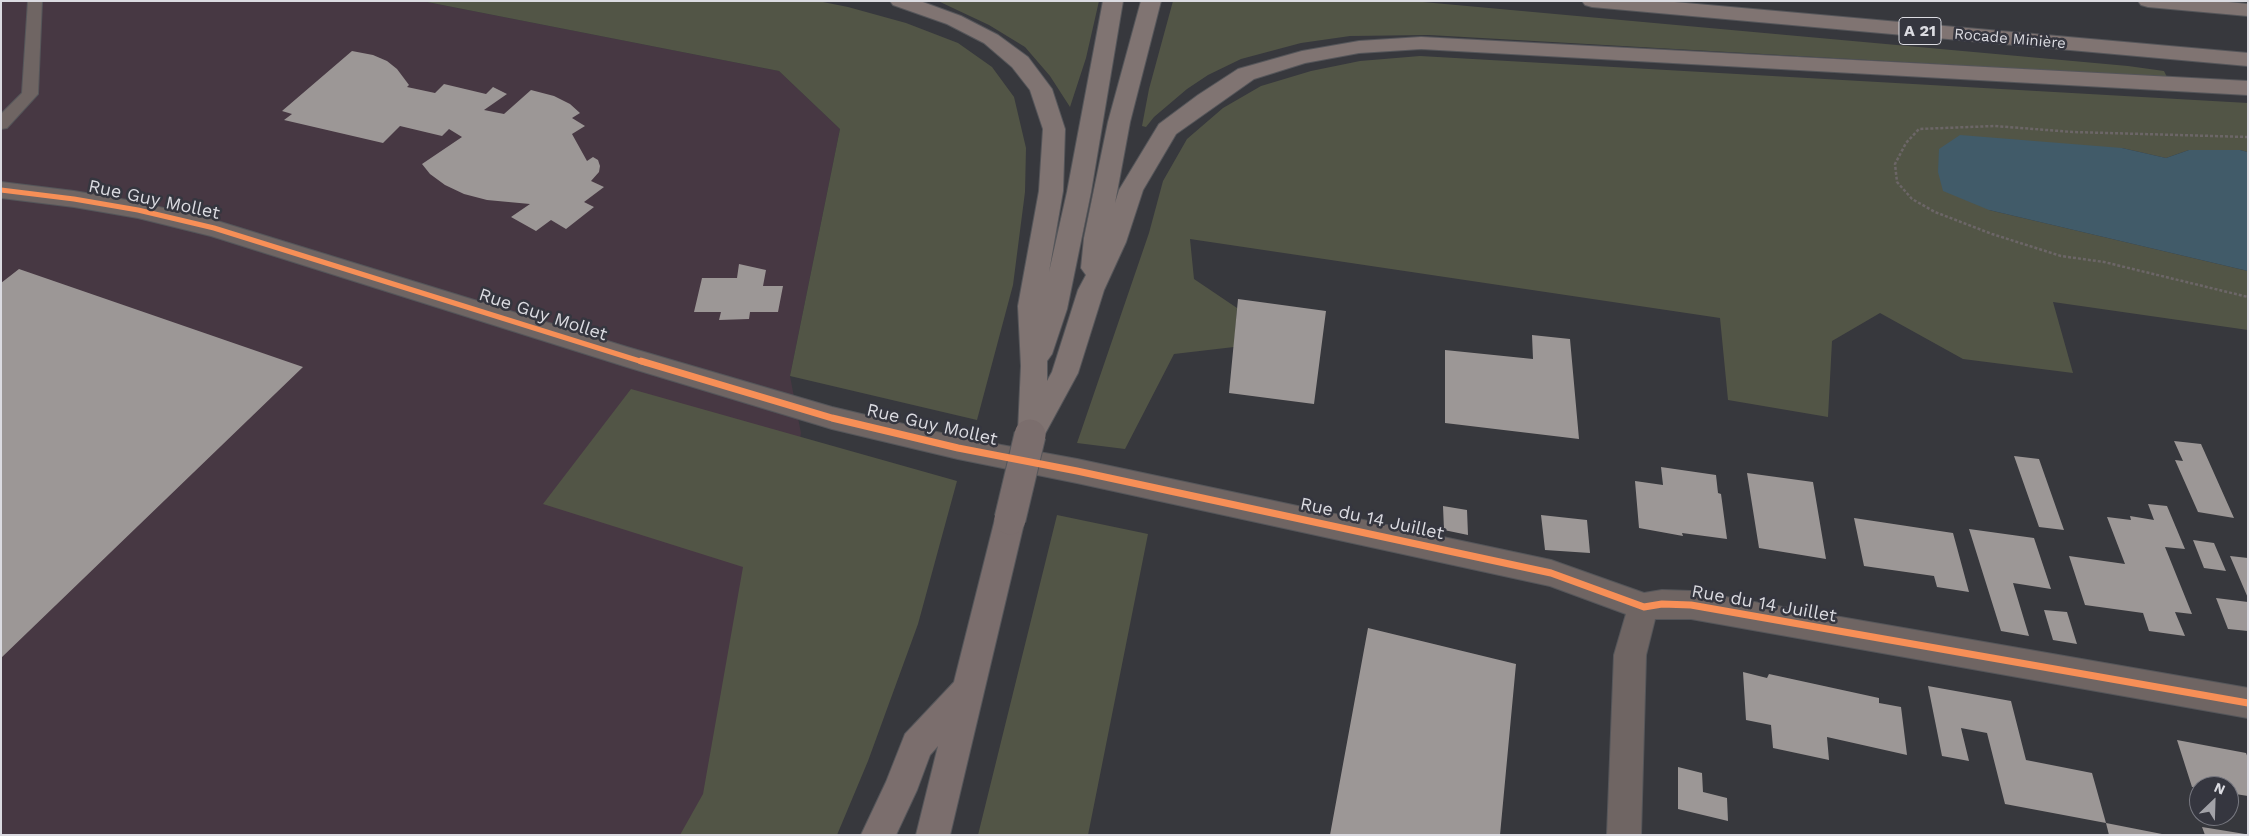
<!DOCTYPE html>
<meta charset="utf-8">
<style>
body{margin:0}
#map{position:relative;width:2249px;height:836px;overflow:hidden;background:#37383d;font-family:"Work Sans",sans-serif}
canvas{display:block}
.frame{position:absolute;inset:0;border:2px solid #dbdbe1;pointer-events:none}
.north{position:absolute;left:2189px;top:776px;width:50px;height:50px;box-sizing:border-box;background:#35363f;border:1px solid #777880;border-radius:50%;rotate:24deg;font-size:14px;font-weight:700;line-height:20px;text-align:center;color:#dbdbe1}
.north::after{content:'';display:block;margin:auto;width:18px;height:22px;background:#a2a2a8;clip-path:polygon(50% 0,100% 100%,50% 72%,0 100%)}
</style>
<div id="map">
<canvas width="2249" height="836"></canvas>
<div class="frame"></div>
<div class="north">N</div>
</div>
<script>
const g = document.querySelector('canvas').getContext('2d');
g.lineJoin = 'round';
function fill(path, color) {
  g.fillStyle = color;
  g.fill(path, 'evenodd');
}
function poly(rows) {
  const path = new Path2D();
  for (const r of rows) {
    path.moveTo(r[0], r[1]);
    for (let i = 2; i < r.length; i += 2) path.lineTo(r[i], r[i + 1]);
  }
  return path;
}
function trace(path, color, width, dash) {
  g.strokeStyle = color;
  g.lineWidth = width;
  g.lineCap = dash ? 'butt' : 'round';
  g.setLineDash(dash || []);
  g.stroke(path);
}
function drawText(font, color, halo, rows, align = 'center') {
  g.font = font + ' "Work Sans",sans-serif';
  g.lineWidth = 5;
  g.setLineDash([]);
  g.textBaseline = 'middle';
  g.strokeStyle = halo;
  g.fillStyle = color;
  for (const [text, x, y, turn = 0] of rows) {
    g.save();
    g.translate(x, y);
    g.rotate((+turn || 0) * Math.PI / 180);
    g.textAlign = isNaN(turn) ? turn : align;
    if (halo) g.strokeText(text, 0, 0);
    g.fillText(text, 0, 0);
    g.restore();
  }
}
fill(poly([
 [1,1,422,1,779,71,840,129,790,376,801,433,736,835,1,835]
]), '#473843');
fill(poly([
 [422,1,818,1,848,7,906,23,958,43,992,67,1014,97,1026,148,1025,192,1013,285,977,420,790,376,840,129,779,71],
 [938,1,1099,1,1086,58,1070,107,1050,76,1025,47,989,25],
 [1173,1,1412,1,2128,66,2164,71,2167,77,1429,35,1350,36,1301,43,1241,59,1208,75,1187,89,1154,117,1146,127,1142,126,1149,89],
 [1420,56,2248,103,2248,152,2240,150,2189,150,2166,158,2122,148,2097,148,1989,210,2248,271,2248,330,2053,302,2073,373,1963,359,1880,313,1832,341,1828,417,1728,400,1720,318,1190,239,1194,279,1237,308,1234,347,1174,354,1125,449,1077,443,1149,233,1163,181,1187,139,1223,108,1261,86,1311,71,1360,61],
 [631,389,957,481,918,624,868,761,837,835,680,835,703,794,743,567,543,504],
 [1057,515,1148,534,1088,835,978,835]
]), '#525546');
fill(poly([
 [1960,135,2122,148,2166,158,2189,150,2240,150,2248,152,2248,271,1989,210,1943,191,1938,172,1939,149]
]), '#415b69');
fill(poly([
 [352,51,373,55,387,61,397,69,409,85,407,87,435,93,444,84,486,94,493,87,507,94,484,110,504,114,531,90,554,96,570,104,580,113,572,118,585,126,572,134,587,161,593,157,598,160,600,166,599,172,591,181,604,187,584,202,594,207,566,229,551,220,536,231,511,217,530,204,487,200,464,194,445,185,430,174,422,164,462,137,449,129,442,136,400,126,383,143,284,120,292,114,282,111],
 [739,264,766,270,763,286,783,286,778,312,750,312,749,319,719,320,721,312,694,312,702,278,737,278],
 [19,269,303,367,1,658,1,283],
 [1238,299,1326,311,1314,404,1229,393],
 [1532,335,1570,339,1579,439,1445,423,1445,350,1533,359],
 [2174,441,2201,444,2234,518,2198,512,2175,460,2183,461],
 [2014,456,2039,459,2064,530,2039,527],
 [1661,467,1716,475,1718,493,1721,494,1727,539,1682,533,1683,536,1639,528,1635,481,1663,485],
 [1747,473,1813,482,1826,559,1759,548],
 [2148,504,2167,506,2185,549,2165,547,2192,614,2175,612,2185,636,2149,631,2143,613,2085,605,2069,556,2125,564,2107,517,2131,520,2130,516,2154,520],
 [1443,506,1467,510,1468,535,1444,530],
 [1541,515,1587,520,1590,553,1545,550],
 [1854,518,1953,533,1969,592,1937,587,1934,576,1864,566],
 [1969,529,2034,538,2051,589,2013,583,2029,636,2001,631],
 [2193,540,2214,543,2226,571,2204,568],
 [2230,556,2248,558,2248,598],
 [2216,598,2248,602,2248,631,2228,629],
 [2044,610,2067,612,2077,644,2053,640],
 [1368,628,1516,664,1500,835,1330,835],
 [1743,672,1767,678,1769,674,1879,698,1879,703,1901,707,1907,755,1827,737,1829,760,1773,748,1771,725,1746,720],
 [1928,686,2011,701,2026,760,2092,773,2106,823,2167,835,2109,835,2106,823,2005,804,1987,733,1961,728,1969,761,1942,756],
 [2177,740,2246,753,2248,758,2248,796,2229,793,2229,786,2192,787],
 [1678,767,1702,773,1703,792,1727,798,1728,821,1678,809],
 [2202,827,2245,834,2244,835,2205,835]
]), '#9c9796');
const service = poly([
 [28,1,42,1,38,94,7,128,1,129,1,114,22,93,28,1]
]);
const minor = poly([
 [1,182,74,191,138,202,214,220,627,347,832,407,958,437,1077,459,1551,560,1644,593,1662,590,1691,591,2248,688,2248,718,1691,619,1655,619,1646,655,1641,835,1607,835,1614,655,1626,614,1550,586,1077,483,958,459,832,429,627,367,211,236,138,218,74,207,1,198,1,182]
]);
const secondary = poly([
 [1010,507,1020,510,1025,519,950,835,916,835,938,746,930,755,917,790,896,835,861,835,886,782,905,734,954,682,995,519,1000,510,1010,507]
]);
const motorway = poly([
 [890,1,920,1,961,16,998,35,1028,57,1052,89,1065,129,1063,191,1049,272,1067,192,1103,1,1123,1,1091,192,1067,309,1052,354,1047,361,1047,381,1052,372,1078,290,1086,275,1081,268,1084,238,1108,122,1141,1,1161,1,1130,122,1115,203,1119,190,1159,124,1198,95,1238,69,1302,51,1359,41,1421,37,2248,81,2248,95,1421,49,1359,53,1305,63,1254,79,1176,134,1143,190,1126,242,1104,290,1078,373,1040,443,1030,446,1020,443,1016,435,1018,431,1021,366,1018,306,1039,191,1043,129,1030,90,1012,67,984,43,947,24,893,5,890,1],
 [1582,1,1663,1,2248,53,2248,66,1592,7,1585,5,1582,1],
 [2138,1,2219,1,2248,4,2248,16,2148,7,2141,5,2138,1]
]);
trace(service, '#55565a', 2);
trace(minor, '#55565a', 2);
trace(secondary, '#55565a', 2);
trace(motorway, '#55565a', 2);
trace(poly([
 [2248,137,2073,132,1994,126,1919,129,1906,143,1895,164,1897,182,1912,199,1935,212,1992,234,2061,256,2104,262,2248,297]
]), '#6c6667', 2.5, [3, 2]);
fill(service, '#6f6563');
fill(minor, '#6f6563');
fill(secondary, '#7b6e6d');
fill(motorway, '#807472');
const secondaryBridge = poly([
 [1010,519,1030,435]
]);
trace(secondaryBridge, '#55565a', 33, []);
trace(secondaryBridge, '#7b6e6d', 31);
trace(poly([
 [1,190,74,199,138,210,214,228,646,363]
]), '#f78f57', 5);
trace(poly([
 [641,361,832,418,958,448,1077,471,1551,573,1644,607,1662,604,1691,605,2248,703]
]), '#f78f57', 7);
drawText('15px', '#dbdbe1', '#35363f', [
 ["Rocade Minière",2010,39,5]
]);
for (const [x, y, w] of [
 [1920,31,42]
]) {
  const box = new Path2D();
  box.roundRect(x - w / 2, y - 13.5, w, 27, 4);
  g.fillStyle = '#35363f';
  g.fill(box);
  trace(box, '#dbdbe1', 1);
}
drawText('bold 16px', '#dbdbe1', null, [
 ["A 21",1920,31]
]);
drawText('18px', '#dbdbe1', '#35363f', [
 ["Rue Guy Mollet",154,200,12],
 ["Rue Guy Mollet",543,315,18],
 ["Rue Guy Mollet",932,425,13],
 ["Rue du 14 Juillet",1372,519,12],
 ["Rue du 14 Juillet",1764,604,10]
]);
</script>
